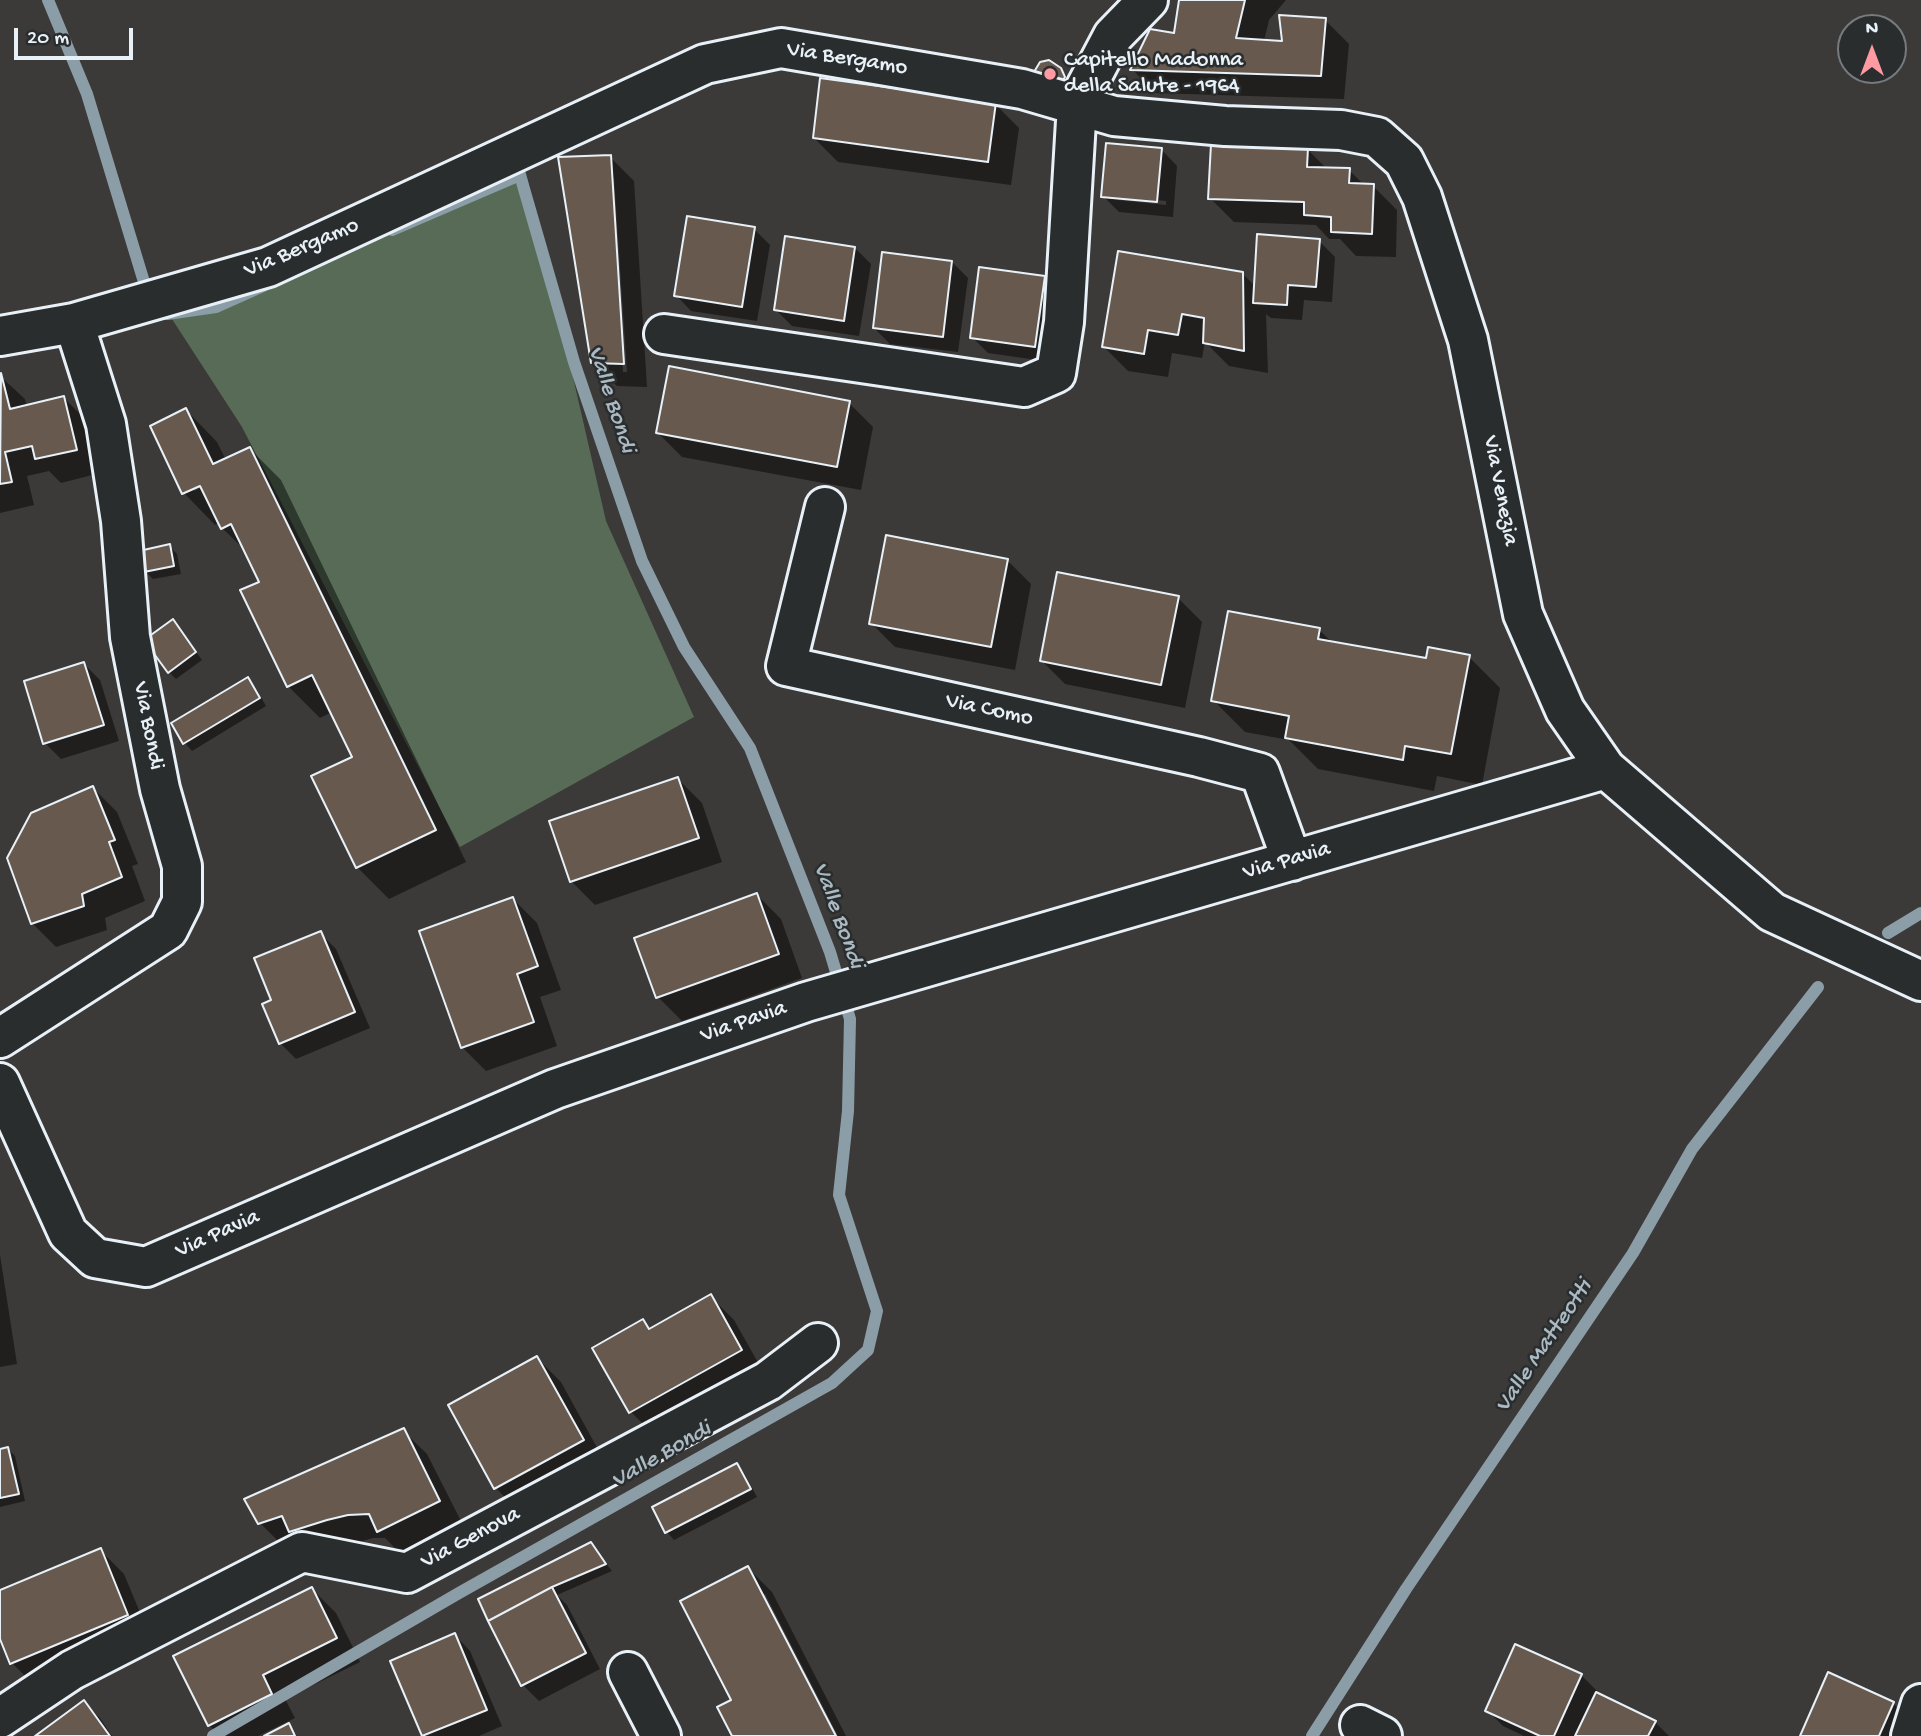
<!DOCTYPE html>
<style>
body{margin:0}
#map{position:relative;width:1921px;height:1736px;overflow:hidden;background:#3c3a38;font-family:"Gochi Hand",sans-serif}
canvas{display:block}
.north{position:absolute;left:1837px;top:14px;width:70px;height:70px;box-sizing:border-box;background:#2a2d2e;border:2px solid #767b7f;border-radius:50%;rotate:0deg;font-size:19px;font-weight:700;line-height:28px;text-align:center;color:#e8f1f8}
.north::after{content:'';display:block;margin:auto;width:24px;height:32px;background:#ff9aa2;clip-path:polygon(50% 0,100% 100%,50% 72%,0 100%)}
.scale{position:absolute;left:14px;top:28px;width:119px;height:32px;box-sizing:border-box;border:4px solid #e8f1f8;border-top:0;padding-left:9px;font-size:21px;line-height:24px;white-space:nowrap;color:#e8f1f8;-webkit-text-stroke:5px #2a2d2e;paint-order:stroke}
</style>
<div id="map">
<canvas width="1921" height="1736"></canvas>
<div class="north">N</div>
<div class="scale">20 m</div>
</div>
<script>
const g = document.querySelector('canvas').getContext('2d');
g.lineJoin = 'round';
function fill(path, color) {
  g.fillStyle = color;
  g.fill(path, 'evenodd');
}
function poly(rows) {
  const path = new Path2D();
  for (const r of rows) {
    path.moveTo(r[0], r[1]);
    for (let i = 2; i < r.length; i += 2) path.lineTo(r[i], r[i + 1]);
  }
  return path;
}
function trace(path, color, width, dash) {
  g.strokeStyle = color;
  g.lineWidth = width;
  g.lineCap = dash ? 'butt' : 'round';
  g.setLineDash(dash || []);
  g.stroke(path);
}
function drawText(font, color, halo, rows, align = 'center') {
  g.font = font + ' "Gochi Hand",sans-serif';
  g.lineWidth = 5;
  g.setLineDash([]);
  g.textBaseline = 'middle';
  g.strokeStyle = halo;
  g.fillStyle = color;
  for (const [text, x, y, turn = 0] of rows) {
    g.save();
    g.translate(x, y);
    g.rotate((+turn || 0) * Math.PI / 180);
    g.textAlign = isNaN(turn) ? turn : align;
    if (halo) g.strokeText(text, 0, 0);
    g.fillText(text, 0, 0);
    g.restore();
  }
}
fill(poly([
 [521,151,606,521,694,717,460,847,242,427,159,299]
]), '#576b56');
fill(poly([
 [1180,0,1286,0,1269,20,1264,41,1284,43,1325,20,1349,44,1344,99,1155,93,1132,69,1176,35],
 [1060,69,1068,77,1072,85,1059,92],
 [995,104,1019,128,1011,185,838,162,814,138],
 [1307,149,1327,169,1349,170,1365,186,1373,186,1397,210,1396,257,1356,256,1340,239,1329,239,1316,225,1234,222,1210,198],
 [1162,150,1177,166,1173,217,1119,212,1103,196],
 [1118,197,1166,201,1166,205,1118,200],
 [610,157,634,181,647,387,617,386,593,362],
 [611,179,614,179,627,372,623,372],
 [754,229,770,245,757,321,691,311,676,295],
 [1319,241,1335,257,1332,302,1304,300,1302,320,1271,318,1266,314,1268,373,1229,366,1205,342,1202,358,1172,353,1168,377,1128,371,1104,347,1242,273,1256,287],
 [855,248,871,264,859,336,792,326,776,310],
 [952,262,968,278,958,352,890,344,874,328],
 [1044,277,1060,293,1051,362,988,353,972,337],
 [0,376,25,399,27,407,64,398,88,422,100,473,61,483,49,471,27,476,34,505,0,513],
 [849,403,873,427,861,490,682,457,658,433],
 [186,410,217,442,226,460,250,449,281,480,466,862,389,899,357,867,314,777,354,758,332,712,320,718,288,686,261,582,247,552,222,528,220,522,215,525,184,493,152,427],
 [209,484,194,491,194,487],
 [169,546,177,554,181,574,153,579,146,572],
 [1007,560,1031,584,1015,670,895,647,871,623],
 [1178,598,1202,622,1185,708,1065,684,1041,660],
 [173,621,202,660,176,679,169,672],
 [1319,630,1333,643,1428,660,1469,657,1500,688,1482,785,1437,776,1434,791,1318,769,1289,740,1245,732,1213,700],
 [84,664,100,680,119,741,61,759,45,743],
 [248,680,255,687,266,706,192,751,185,743,173,723],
 [678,779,702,803,722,862,595,905,571,881],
 [93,788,117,812,138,864,132,866,145,901,105,918,107,930,56,947,32,923],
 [757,895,781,919,802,978,682,1021,658,997,636,939],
 [513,899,537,923,561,990,540,997,557,1046,486,1071,462,1047],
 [320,933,336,949,370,1028,296,1059,280,1043],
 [0,1255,17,1364,0,1367],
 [710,1296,734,1320,765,1375,655,1436,631,1412,594,1348,643,1321,651,1329],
 [537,1358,561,1382,606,1464,519,1512,496,1488],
 [403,1431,427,1454,463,1525,402,1555,385,1538,373,1538,314,1555,284,1547,260,1523],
 [8,1449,15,1456,25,1501,0,1507,0,1450],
 [737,1465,744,1473,757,1497,674,1540,667,1532,654,1508],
 [590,1544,612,1571,557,1595,567,1605,600,1669,539,1701,523,1685,489,1620],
 [100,1550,124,1574,151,1639,36,1687,12,1663,0,1635,0,1592],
 [748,1568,772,1592,846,1736,838,1736,765,1594,761,1594,834,1736,734,1736,734,1700],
 [312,1589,336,1613,360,1662,285,1699,295,1718,258,1736,220,1736,209,1725],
 [455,1635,470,1651,502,1726,479,1736,423,1736,392,1662],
 [1581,1675,1597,1691,1596,1693,1655,1722,1669,1736,1524,1736,1503,1726,1487,1710],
 [84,1703,100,1718,112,1736,38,1736],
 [1893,1703,1909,1719,1901,1736,1802,1736]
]), '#0007');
trace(poly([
 [48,0,87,94,144,282],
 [167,314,216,307,263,286],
 [1888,933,1921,913],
 [213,1736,459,1593,832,1383,868,1350,877,1311,839,1195,848,1111,850,1019,830,952,750,748,684,647,642,561,574,362,520,175,392,230],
 [1312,1736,1406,1589,1633,1253,1692,1149,1818,987]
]), '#8b9ea8', 12);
const building = poly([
 [1179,0,1245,0,1236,38,1282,41,1279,15,1326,18,1321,76,1130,70,1150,29,1174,33,1179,0],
 [1049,60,1061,68,1065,77,1060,85,1040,79,1034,72,1040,62,1049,60],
 [820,78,996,102,988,162,813,138,820,78],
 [1106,143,1162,148,1157,202,1101,197,1106,143],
 [1211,144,1308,148,1307,167,1350,168,1349,183,1374,184,1372,234,1331,232,1331,217,1304,215,1304,202,1208,199,1211,144],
 [611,155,624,364,591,363,558,157,611,155],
 [687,216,755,227,742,307,674,296,687,216],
 [1257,234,1320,239,1316,287,1288,285,1287,305,1253,303,1257,234],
 [785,236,855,247,844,321,774,310,785,236],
 [1118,251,1243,272,1244,351,1203,343,1204,318,1182,314,1178,335,1148,330,1144,354,1102,347,1118,251],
 [882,252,952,261,943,337,873,328,882,252],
 [979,267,1045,276,1035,347,970,338,979,267],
 [669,366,850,401,837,467,656,433,669,366],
 [1,373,10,409,64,396,77,450,35,459,32,446,5,452,12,482,0,484,1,373],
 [186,408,213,464,250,447,436,830,356,868,311,776,352,757,312,675,287,687,240,590,259,582,231,524,221,529,200,486,182,494,150,426,186,408],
 [886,535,1008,559,991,647,869,624,886,535],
 [170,544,174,566,144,572,139,551,170,544],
 [1057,572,1179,596,1161,685,1040,661,1057,572],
 [1228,611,1320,628,1318,639,1426,658,1428,647,1470,655,1451,754,1405,746,1403,760,1285,738,1289,716,1211,701,1228,611],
 [173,619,196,652,168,673,144,640,173,619],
 [84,662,104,725,43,744,24,681,84,662],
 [248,677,260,698,183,744,171,723,248,677],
 [678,777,699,838,570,882,549,821,678,777],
 [93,786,115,840,109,842,122,877,82,894,84,906,31,924,7,858,31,813,93,786],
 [757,893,779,954,656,998,634,938,757,893],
 [513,897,538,966,517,974,534,1022,461,1048,419,931,513,897],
 [321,931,355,1012,279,1044,262,1004,271,1000,254,958,321,931],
 [711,1294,742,1350,629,1413,592,1348,643,1319,649,1329,711,1294],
 [537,1356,584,1440,494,1489,448,1405,537,1356],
 [404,1428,440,1501,377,1532,369,1514,348,1515,327,1520,289,1532,282,1516,258,1524,244,1499,404,1428],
 [8,1447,19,1494,0,1498,0,1449,8,1447],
 [737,1463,751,1489,665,1533,652,1507,737,1463],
 [591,1542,606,1564,552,1587,488,1621,478,1599,591,1542],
 [101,1548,128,1615,10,1664,0,1639,0,1590,101,1548],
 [748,1566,836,1736,732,1736,717,1707,731,1700,680,1601,748,1566],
 [312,1587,337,1638,263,1675,272,1694,208,1726,173,1656,312,1587],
 [552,1587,586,1653,521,1686,488,1621,552,1587],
 [455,1633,487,1710,422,1736,390,1661,455,1633],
 [1515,1644,1582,1674,1554,1736,1540,1736,1485,1711,1515,1644],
 [1828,1672,1894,1702,1879,1736,1800,1736,1828,1672],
 [1596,1692,1656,1721,1648,1736,1575,1736,1596,1692],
 [84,1700,110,1736,35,1736,84,1700],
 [289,1723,295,1736,264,1736,289,1723]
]);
fill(building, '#67594e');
trace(building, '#e8f1f8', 2);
const minor = poly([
 [664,334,1024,387,1056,373,1064,322,1077,104,1113,36,1148,0],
 [0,336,74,323,268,267,705,64,781,48,1022,89,1114,116,1225,126,1341,130,1377,137,1404,161,1422,197,1468,340,1523,614,1565,710,1606,769,1772,912,1921,981],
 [825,507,786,666,1199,757,1260,773,1292,861],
 [0,1038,168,930,182,902,182,866,160,789,130,637,121,521,106,424,74,323],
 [0,1083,68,1233,95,1258,146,1267,555,1089,806,1002,1606,769],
 [628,1672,661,1736],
 [0,1718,72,1670,302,1552,407,1573,768,1381,818,1343],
 [1360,1725,1382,1736],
 [1911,1736,1921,1704]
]);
trace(minor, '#e8f1f8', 44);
trace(minor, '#2a2d2e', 38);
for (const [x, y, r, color] of [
 [1050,74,7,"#ff9aa2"]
]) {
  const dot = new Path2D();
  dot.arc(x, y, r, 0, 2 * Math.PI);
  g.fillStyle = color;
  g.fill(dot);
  trace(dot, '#2a2d2e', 2.5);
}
drawText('23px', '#e8f1f8', '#2a2d2e', [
 ["Via Bergamo",847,60,9],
 ["Via Bergamo",302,249,-23],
 ["Via Venezia",1499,491,79],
 ["Via Como",989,711,12],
 ["Via Bondi",147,726,79],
 ["Via Pavia",1287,862,-16],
 ["Via Pavia",744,1023,-19],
 ["Via Pavia",218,1235,-24],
 ["Via Genova",471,1539,-28]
]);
drawText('23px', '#e8f1f8', '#2a2d2e', [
 ["Capitello Madonna",1064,61],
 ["della Salute - 1964",1064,87]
], 'left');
drawText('italic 24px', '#aab9c2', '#2a2d2e', [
 ["Valle Bondi",610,400,72],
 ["Valle Bondi",837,916,70],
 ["Valle Matteotti",1545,1347,-56],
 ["Valle Bondi",662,1456,-30]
]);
</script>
